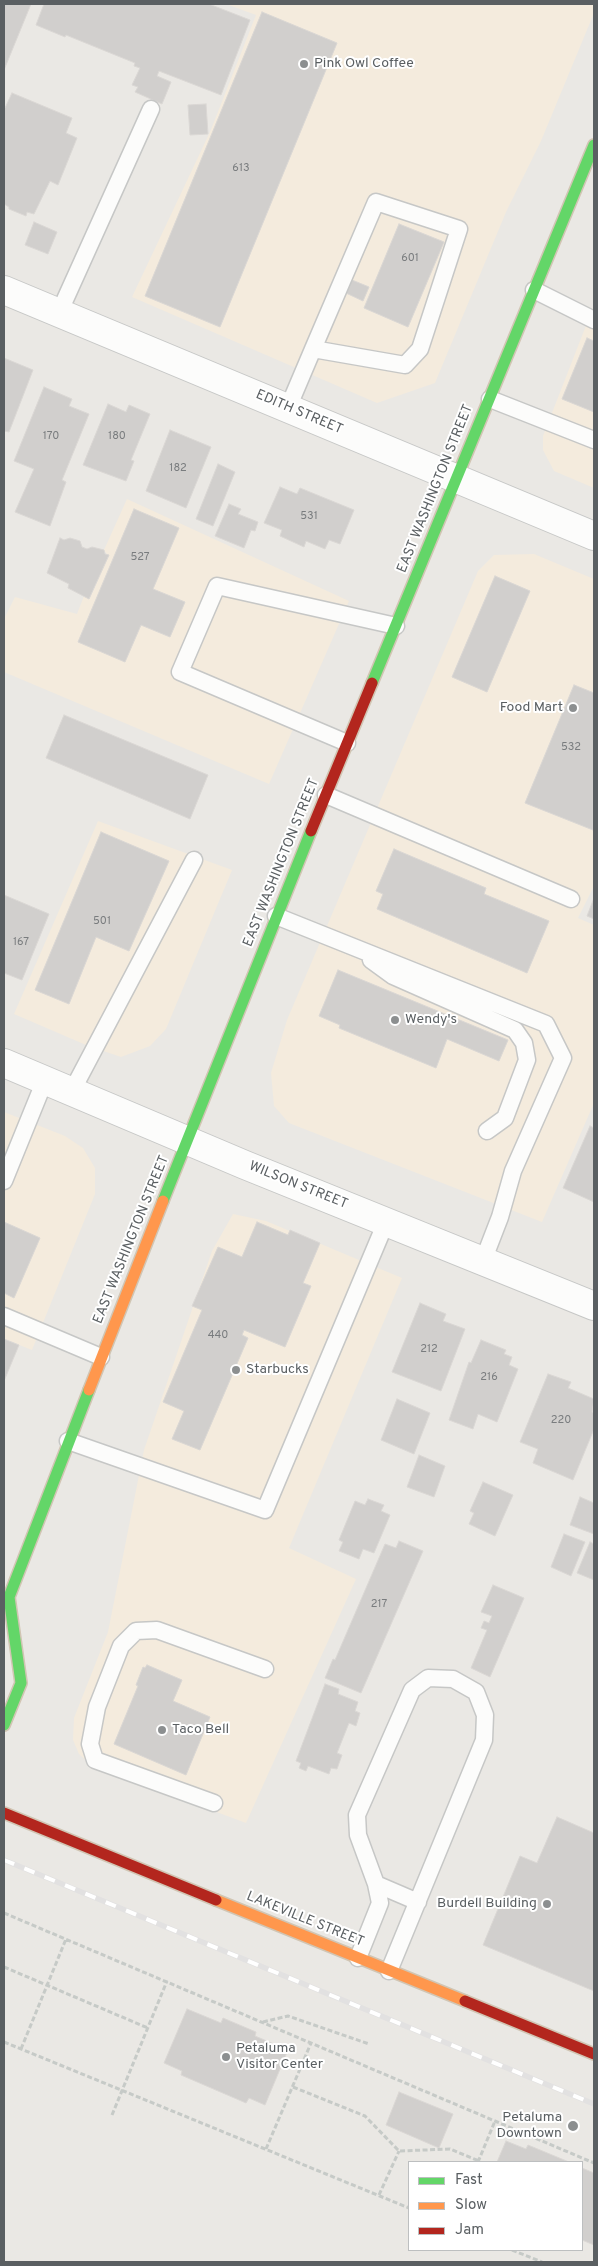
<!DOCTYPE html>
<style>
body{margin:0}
#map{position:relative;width:598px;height:2266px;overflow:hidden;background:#eae8e4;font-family:Overpass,sans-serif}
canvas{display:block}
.frame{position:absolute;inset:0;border:5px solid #5a5f62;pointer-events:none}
.legend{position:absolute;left:408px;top:2161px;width:175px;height:90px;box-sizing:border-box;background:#fff;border:1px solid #bdbfc0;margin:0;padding:6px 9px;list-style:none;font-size:15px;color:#5a5f62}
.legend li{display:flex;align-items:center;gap:10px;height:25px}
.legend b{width:25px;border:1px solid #bdbfc0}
</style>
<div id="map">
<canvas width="598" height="2266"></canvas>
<div class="frame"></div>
<ul class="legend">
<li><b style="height:6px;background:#63d668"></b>Fast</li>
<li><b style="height:6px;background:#ff974d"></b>Slow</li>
<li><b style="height:6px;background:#b3261e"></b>Jam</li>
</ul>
</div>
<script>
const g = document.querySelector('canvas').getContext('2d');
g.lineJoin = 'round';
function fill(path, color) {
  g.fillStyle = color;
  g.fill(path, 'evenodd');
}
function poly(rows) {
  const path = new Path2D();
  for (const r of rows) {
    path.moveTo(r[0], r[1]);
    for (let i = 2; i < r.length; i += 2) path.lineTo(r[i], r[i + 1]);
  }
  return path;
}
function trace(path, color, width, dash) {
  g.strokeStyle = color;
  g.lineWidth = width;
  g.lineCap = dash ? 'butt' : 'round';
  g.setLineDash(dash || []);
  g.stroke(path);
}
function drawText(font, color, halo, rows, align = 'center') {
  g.font = font + ' Overpass,sans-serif';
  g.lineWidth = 4;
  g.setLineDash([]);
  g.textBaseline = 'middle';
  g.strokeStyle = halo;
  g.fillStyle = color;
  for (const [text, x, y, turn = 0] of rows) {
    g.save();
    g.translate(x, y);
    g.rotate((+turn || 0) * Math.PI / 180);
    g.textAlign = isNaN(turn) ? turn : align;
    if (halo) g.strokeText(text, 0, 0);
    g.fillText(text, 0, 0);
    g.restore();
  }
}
fill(poly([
 [226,4,594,4,594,13,541,141,506,212,435,383,377,403,132,297,210,132,256,15],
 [594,305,594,488,554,471,543,450,543,436],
 [127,499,349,601,269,784,4,672,4,619,15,597,77,614,84,596,90,598,108,556,104,550],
 [534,554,594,579,594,886,578,918,594,925,594,1103,542,1222,289,1123,274,1106,271,1073,287,1020,478,571,494,555],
 [98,821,232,870,166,1029,150,1046,121,1057,86,1045,14,1014],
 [4,1112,65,1136,83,1148,95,1168,95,1194,32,1350,4,1339],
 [233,1214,266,1221,402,1278,289,1548,356,1579,246,1823,91,1765,79,1754,73,1740,74,1718,108,1632,144,1450,212,1251]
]), '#f4ebdd');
const building = poly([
 [4,4,31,4,4,70,4,4],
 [44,4,209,4,250,20,221,95,159,71,157,76,171,82,162,104,135,92,138,87,132,85,140,68,134,66,135,63,66,35,65,37,36,25,44,4],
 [262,12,337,43,220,327,145,296,262,12],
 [12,93,72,118,66,133,77,138,58,185,50,181,34,214,27,212,26,216,9,209,9,207,4,204,4,108,5,108,12,93],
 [206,104,208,134,190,135,188,105,206,104],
 [34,222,57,232,48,254,25,245,34,222],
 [399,224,444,242,408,327,364,308,399,224],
 [352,280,369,287,363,301,346,293,352,280],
 [587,338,594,341,594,412,562,399,587,338],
 [4,358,33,370,9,432,5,431,4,434,4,358],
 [44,387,72,399,69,406,89,414,62,480,66,482,50,526,15,512,34,469,14,461,44,387],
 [108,404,126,412,129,405,150,414,131,460,134,461,126,481,83,465,108,404],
 [170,430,211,447,186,508,146,491,170,430],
 [218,464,235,472,213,526,196,519,218,464],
 [280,487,297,494,300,488,354,510,340,544,329,540,325,549,306,541,304,547,280,536,282,530,264,523,280,487],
 [229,504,241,509,238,514,258,522,255,531,251,530,244,548,215,536,229,504],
 [134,509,179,528,153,589,185,602,170,637,141,625,125,662,78,642,134,509],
 [60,538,64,540,70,538,80,541,82,547,87,549,92,547,104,550,105,554,109,555,89,599,68,588,69,584,47,573,60,538],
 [495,576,530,591,487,692,452,677,495,576],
 [574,685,594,693,593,830,525,803,574,685],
 [64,715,208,775,190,819,46,758,64,715],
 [101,832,169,861,129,951,96,937,69,1004,35,990,101,832],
 [394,849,486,888,484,894,549,921,527,973,377,909,383,894,376,891,394,849],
 [4,895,49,914,22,980,4,973,4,895],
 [594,898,594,919,587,916,594,898],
 [338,970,508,1040,499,1061,447,1039,436,1068,339,1028,340,1025,319,1016,338,970],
 [590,1126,594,1128,594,1202,563,1188,590,1126],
 [4,1222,40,1238,14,1298,4,1293,4,1222],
 [257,1222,288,1235,290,1230,320,1243,303,1283,311,1286,285,1347,244,1330,242,1335,248,1338,200,1450,172,1439,184,1411,163,1402,202,1310,192,1306,218,1247,242,1257,257,1222],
 [420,1303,446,1314,443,1321,465,1329,441,1391,392,1372,420,1303],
 [4,1339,19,1345,4,1381,4,1339],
 [481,1340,506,1350,504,1354,512,1357,509,1365,518,1369,497,1422,478,1414,473,1429,449,1420,469,1362,471,1363,481,1340],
 [548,1374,571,1382,568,1388,594,1399,592,1412,594,1413,594,1429,573,1480,533,1463,538,1449,520,1442,548,1374],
 [397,1399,430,1413,414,1454,381,1440,397,1399],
 [419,1455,445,1466,434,1497,407,1487,419,1455],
 [483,1482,513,1495,495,1536,469,1524,474,1513,470,1511,483,1482],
 [580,1497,594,1503,594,1534,570,1525,580,1497],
 [368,1499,384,1505,381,1511,390,1515,374,1553,363,1549,359,1559,339,1551,343,1542,339,1540,355,1501,365,1505,368,1499],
 [564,1534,585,1542,571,1576,551,1567,564,1534],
 [399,1541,423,1551,361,1693,325,1678,333,1659,335,1660,385,1544,396,1548,399,1541],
 [590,1542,594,1544,594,1580,577,1573,590,1542],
 [493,1585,524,1598,490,1677,471,1668,487,1630,481,1628,484,1621,489,1623,492,1616,481,1612,493,1585],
 [147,1665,182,1680,173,1701,210,1717,186,1775,114,1744,138,1686,136,1685,143,1667,145,1668,147,1665],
 [325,1684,339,1689,338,1694,358,1702,355,1711,360,1713,356,1726,349,1723,337,1753,342,1755,337,1769,331,1768,329,1774,308,1766,306,1771,299,1768,301,1763,296,1761,325,1684],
 [557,1817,594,1833,594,1991,483,1945,520,1856,537,1863,557,1817],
 [187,2009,221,2023,223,2018,256,2032,255,2036,288,2050,265,2105,249,2098,246,2103,181,2075,182,2071,164,2063,187,2009],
 [399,2092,453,2114,439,2148,386,2125,399,2092],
 [506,2141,526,2149,528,2145,569,2162,497,2162,506,2141],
 [582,2168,594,2173,594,2245,582,2240,582,2168]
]);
fill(building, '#d1cfcd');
trace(building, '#dad7d4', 1);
const lane = poly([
 [534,290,594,320],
 [59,313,151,109],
 [490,399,594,440],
 [288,408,313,349,376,202,459,229,420,349,405,365,313,349],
 [347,743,180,672,217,586,396,626],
 [326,795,571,899],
 [276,916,546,1024,563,1058,513,1171,500,1217,483,1261],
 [371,960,393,976,515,1030,524,1043,527,1060,505,1118,487,1131],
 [72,1091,194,860],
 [4,1181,45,1080],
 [4,1316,101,1357],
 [68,1441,265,1510,386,1222],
 [214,1803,95,1760,90,1744,97,1707,121,1646,136,1631,157,1630,265,1669],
 [376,1884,418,1902],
 [358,1958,380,1903,376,1884,358,1835,357,1815,412,1690,428,1678,453,1679,476,1692,485,1715,484,1740,389,1971]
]);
const street = poly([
 [4,290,594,536],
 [4,1063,245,1165,594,1306]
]);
const fast = poly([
 [372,683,594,145],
 [163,1201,311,831],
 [4,1602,9,1597,89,1390],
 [4,1725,21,1683,9,1597]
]);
const slow = poly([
 [89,1390,163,1201],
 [216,1900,465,2001]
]);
const jam = poly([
 [311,831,372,683],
 [4,1813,216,1900],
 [465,2001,594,2054]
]);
trace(lane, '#c6c7c6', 19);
trace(street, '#c6c7c6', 30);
trace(fast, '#d1c5b3', 14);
trace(slow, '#d1c5b3', 14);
trace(jam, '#d1c5b3', 14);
trace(poly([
 [4,1913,594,2163],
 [4,1967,148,2028],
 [263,2022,288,2016,369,2044],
 [4,2042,409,2208],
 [21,2049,66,1939],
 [293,2087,365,2116,399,2151,450,2149,479,2161],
 [112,2115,167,1981],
 [266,2149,311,2043],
 [478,2162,495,2121],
 [379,2195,399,2151],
 [512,2250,542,2262]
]), '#c6cac7', 3, [5, 2.5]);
trace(lane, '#fcfcfb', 16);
trace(street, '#fcfcfb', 28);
trace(fast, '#63d668', 11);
trace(slow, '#ff974d', 11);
trace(jam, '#b3261e', 11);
const rail = poly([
 [4,1860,594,2104]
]);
trace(rail, '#e2e1e1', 5.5);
trace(rail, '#fff', 4, [11]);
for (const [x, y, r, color] of [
 [304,64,5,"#8c8f90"],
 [573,708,5,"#8c8f90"],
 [395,1020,5,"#8c8f90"],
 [236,1370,5,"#8c8f90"],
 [162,1730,5,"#8c8f90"],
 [547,1904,5,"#8c8f90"],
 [226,2057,5,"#8c8f90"],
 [573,2126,6,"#8c8f90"]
]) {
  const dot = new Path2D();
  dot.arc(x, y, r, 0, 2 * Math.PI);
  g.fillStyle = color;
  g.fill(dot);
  trace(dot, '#fff', 2);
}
drawText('11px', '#797c7e', null, [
 ["613",241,169],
 ["601",410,259],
 ["170",51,437],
 ["180",117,437],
 ["182",178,469],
 ["531",309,517],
 ["527",140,558],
 ["532",571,748],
 ["501",102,922],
 ["167",21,943],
 ["440",218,1336],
 ["212",429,1350],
 ["216",489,1378],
 ["220",561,1421],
 ["217",379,1605]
]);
drawText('14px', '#5a5f62', '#fff', [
 ["Pink Owl Coffee",314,64],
 ["Food Mart",563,708,"right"],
 ["Wendy's",405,1020],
 ["Starbucks",246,1370],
 ["Taco Bell",172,1730],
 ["Burdell Building",537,1904,"right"],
 ["Petaluma",236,2049],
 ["Visitor Center",236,2065],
 ["Petaluma",562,2118,"right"],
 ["Downtown",562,2134,"right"]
], 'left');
drawText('14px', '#5a5f62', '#fff', [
 ["EDITH STREET",299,413,23],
 ["EAST WASHINGTON STREET",436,489,-68],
 ["EAST WASHINGTON STREET",282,863,-68],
 ["WILSON STREET",298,1186,22],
 ["EAST WASHINGTON STREET",132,1240,-68],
 ["LAKEVILLE STREET",305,1920,22]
]);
</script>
